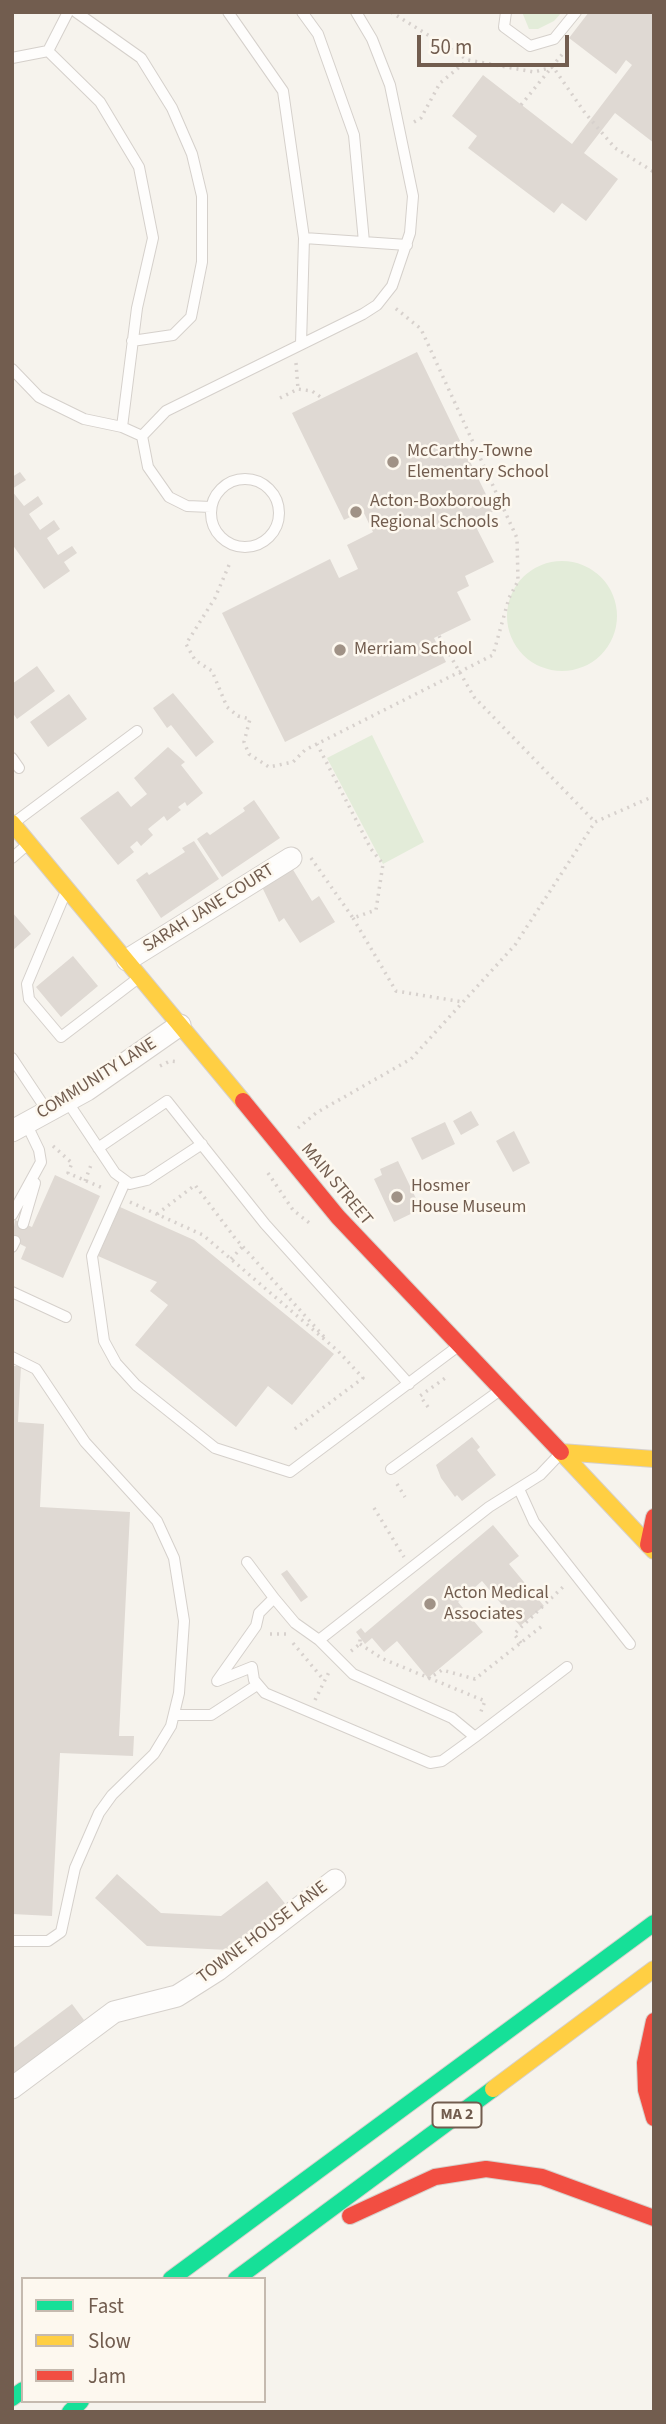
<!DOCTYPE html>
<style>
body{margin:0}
#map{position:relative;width:666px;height:2424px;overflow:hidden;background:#f6f3ed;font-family:"Source Sans 3",sans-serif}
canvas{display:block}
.frame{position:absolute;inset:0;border:14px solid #725d4f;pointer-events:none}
.legend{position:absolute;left:21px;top:2277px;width:245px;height:126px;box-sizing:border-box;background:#fdf8ef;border:2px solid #c5baaf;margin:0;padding:9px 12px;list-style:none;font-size:21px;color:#725d4f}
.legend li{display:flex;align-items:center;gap:14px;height:35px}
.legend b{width:35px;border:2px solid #c5baaf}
.scale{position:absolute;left:417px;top:35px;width:152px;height:32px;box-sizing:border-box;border:4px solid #725d4f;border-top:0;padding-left:9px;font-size:21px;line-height:24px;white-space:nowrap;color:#725d4f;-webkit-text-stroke:5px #fdf8ef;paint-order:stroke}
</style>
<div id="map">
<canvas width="666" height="2424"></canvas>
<div class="frame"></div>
<ul class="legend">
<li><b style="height:9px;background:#16e098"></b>Fast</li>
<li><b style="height:9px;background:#ffcf43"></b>Slow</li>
<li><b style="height:9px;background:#f24e42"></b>Jam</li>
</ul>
<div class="scale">50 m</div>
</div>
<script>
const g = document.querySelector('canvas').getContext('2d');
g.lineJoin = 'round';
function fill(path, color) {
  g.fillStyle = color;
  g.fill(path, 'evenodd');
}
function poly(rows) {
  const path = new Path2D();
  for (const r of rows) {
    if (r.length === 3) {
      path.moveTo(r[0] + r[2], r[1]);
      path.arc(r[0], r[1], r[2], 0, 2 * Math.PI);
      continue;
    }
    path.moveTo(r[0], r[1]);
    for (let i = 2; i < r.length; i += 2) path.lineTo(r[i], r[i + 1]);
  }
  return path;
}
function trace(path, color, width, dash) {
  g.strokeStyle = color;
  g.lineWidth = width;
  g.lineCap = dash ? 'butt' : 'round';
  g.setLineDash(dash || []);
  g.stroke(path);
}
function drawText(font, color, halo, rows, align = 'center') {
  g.font = font + ' "Source Sans 3",sans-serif';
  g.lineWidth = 5;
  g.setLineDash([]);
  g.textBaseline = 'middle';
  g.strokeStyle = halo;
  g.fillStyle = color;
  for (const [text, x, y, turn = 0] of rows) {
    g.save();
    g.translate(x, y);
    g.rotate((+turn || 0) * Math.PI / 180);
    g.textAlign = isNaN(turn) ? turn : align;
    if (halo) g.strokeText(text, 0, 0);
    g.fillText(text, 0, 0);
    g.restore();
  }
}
fill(poly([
 [522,12,562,12,554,21,538,29,529,29],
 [562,616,55],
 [372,735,424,842,383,864,327,758]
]), '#e3ecd9');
fill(poly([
 [589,12,654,12,654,143,615,113,584,153,618,179,586,221,562,203,554,213,468,148,477,136,452,116,483,75,572,144,632,65,626,60,616,74,569,38],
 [417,352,494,511,473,521,494,562,465,576,469,586,457,592,471,620,434,638,446,662,285,742,222,613,330,559,339,578,358,569,347,545,373,532,363,511,344,520,292,413],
 [20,472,26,480,12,489,12,477],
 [12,491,24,506,38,496,43,504,29,514,40,530,54,520,60,529,47,538,58,555,72,546,77,553,64,562,70,571,44,589,12,544],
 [37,666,55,691,17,719,12,712,12,684],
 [173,693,214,742,196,757,171,725,167,728,153,708],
 [69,694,87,719,48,747,30,722],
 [168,747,185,762,181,765,203,793,187,806,185,802,178,807,181,810,167,821,164,816,148,829,153,835,141,846,137,841,130,847,134,852,118,865,80,818,118,791,131,807,147,794,134,778],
 [254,800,280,838,222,877,197,839,207,832,210,835,245,811,243,808],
 [194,841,219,879,161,918,136,880,147,872,149,875,185,852,182,848],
 [292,868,312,901,319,896,335,922,300,943,284,918,279,922,262,887],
 [12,912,31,934,12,951],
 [73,956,98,986,61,1017,36,987],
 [471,1111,479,1125,461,1135,453,1121],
 [445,1122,455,1144,422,1160,411,1138],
 [514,1131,530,1163,513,1172,496,1141],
 [398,1161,421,1209,394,1222,374,1179,382,1175,380,1169],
 [55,1175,100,1196,63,1278,21,1259,26,1247,12,1240,15,1220,32,1227],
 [120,1207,194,1240,334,1354,292,1405,268,1386,236,1427,135,1345,168,1305,150,1291,157,1282,98,1256],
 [12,1366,21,1366,18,1422,44,1424,40,1507,130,1512,119,1736,134,1736,133,1756,60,1753,52,1916,12,1914],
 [472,1437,480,1447,477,1450,496,1475,462,1501,457,1495,455,1497,441,1478,436,1465],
 [493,1525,519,1556,509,1564,544,1606,520,1626,482,1581,458,1602,483,1632,428,1678,397,1641,384,1652,372,1638,365,1644,356,1632,361,1628,365,1633],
 [287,1570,308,1597,301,1602,281,1574],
 [117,1874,161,1913,221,1916,267,1881,287,1906,228,1950,147,1946,95,1898],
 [72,2004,84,2020,12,2075,12,2049]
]), '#dfd9d3');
const lane = poly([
 [76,12,141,58,172,108,192,154,202,196,202,262,191,317,173,335,132,341],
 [228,12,283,91,304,238,407,245],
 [302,12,318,34,354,135,364,242],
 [506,12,504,27,530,46,554,39,576,12],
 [48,51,68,12],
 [12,58,48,51,100,102,139,167,153,238,137,308,122,427],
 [301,344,304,238],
 [12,369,39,397,84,419,122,427,142,436],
 [142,436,166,411,363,314,377,305,392,286,410,233,413,196,390,85,372,39,356,12],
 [142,436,148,467,169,497,187,506,211,507],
 [245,513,34],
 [12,758,19,768],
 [15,822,137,731],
 [12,858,28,844],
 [67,889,27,984,29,999,61,1037,141,976],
 [12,1058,48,1112],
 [67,1101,115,1173,130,1184,147,1180,202,1144],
 [98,1148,167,1101,265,1224,409,1384],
 [125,1182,92,1256,104,1341,116,1363,136,1385,215,1448,290,1472,457,1347],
 [12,1215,41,1162,39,1150,26,1123],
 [23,1224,35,1183],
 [12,1247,15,1241],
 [12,1292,66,1317],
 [12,1357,36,1369,85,1442,157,1521,174,1558,184,1621,179,1693,171,1726,154,1754,112,1795,99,1813,75,1868,61,1932,48,1941,12,1941],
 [391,1469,499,1391],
 [519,1489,534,1522,630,1644],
 [247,1562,274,1598],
 [274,1598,295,1623,319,1640,353,1674,452,1718,475,1737,442,1761,430,1763,265,1693,254,1680,252,1667,217,1681,256,1626,259,1613,274,1598],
 [319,1640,489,1507,540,1475,558,1456],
 [174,1715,211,1715,257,1685],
 [475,1737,567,1667]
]);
const street = poly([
 [127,960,291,858],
 [12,1131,87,1090,180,1025],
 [12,2088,114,2012,177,1996,218,1970,335,1880]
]);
const fast = poly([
 [171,2279,654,1923],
 [236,2279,493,2089],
 [12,2398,23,2390],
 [70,2412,81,2401]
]);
const slow = poly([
 [12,823,243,1101],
 [561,1452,654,1551],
 [561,1452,654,1459],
 [493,2089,654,1969]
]);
const jam = poly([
 [243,1101,338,1217,561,1452],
 [654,1517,648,1545,654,1543],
 [654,2021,645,2063,646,2090,654,2118],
 [350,2216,435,2177,486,2169,542,2177,654,2218]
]);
trace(lane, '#d5d0cb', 12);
trace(street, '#d5d0cb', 23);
trace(fast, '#d6d0cb', 18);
trace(slow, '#d6d0cb', 18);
trace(jam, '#d6d0cb', 18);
trace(poly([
 [391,12,468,60,534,72,553,67,585,113,615,148,654,172],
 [521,105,564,52],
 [414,122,421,118,440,83,468,60],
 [296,363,298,389],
 [280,398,298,389,312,391,322,398],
 [229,565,215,598,186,644,195,660,212,671,227,707,238,716,250,719,244,742,249,754,269,767,293,762,305,750,493,655,509,598,518,581,517,538,421,329,394,307],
 [439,636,474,697,595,822],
 [311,858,353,918,376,910,383,864,371,849,317,744],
 [353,918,396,991,463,1002],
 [160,1066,170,1061,179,1062],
 [298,1128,316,1113,411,1059,515,945,595,822,654,796],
 [53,1146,72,1163,68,1173,105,1189],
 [268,1173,293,1210,312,1225],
 [85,1181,91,1165],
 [130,1202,203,1235,338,1351,363,1378,292,1431],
 [157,1214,195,1185,235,1238,326,1339],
 [231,1259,245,1244],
 [428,1407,420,1396,448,1376],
 [397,1484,405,1497],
 [374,1508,404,1557],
 [270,1634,286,1634],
 [293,1643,323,1679],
 [521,1643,514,1634,566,1584],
 [360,1644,383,1659,485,1701,480,1714],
 [351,1651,360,1644,360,1638],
 [428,1679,442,1670,475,1679,542,1626],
 [315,1700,330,1670]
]), '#d7d1cd', 3.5, [2, 5]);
trace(lane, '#fefdfc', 10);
trace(street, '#fefdfc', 21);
trace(fast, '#16e098', 16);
trace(slow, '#ffcf43', 16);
trace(jam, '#f24e42', 16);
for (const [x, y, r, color] of [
 [393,462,7,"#a09286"],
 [356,512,7,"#a09286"],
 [340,650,7,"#a09286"],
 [397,1197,7,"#a09286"],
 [430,1604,7,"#a09286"]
]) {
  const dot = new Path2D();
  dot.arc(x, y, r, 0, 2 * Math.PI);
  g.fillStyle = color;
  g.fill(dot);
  trace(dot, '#fdf8ef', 2.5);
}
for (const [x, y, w] of [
 [457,2115,49]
]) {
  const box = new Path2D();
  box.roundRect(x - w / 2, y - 12.5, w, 25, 5);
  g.fillStyle = '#fdf8ef';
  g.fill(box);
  trace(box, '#725d4f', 2);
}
drawText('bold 16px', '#725d4f', null, [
 ["MA 2",457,2115]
]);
drawText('18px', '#725d4f', '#fdf8ef', [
 ["McCarthy-Towne",407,452],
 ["Elementary School",407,473],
 ["Acton-Boxborough",370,502],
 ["Regional Schools",370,523],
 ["Merriam School",354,650],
 ["Hosmer",411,1187],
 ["House Museum",411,1208],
 ["Acton Medical",444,1594],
 ["Associates",444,1615]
], 'left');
drawText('18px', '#725d4f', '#fdf8ef', [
 ["SARAH JANE COURT",209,909,-32],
 ["COMMUNITY LANE",97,1079,-32],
 ["MAIN STREET",336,1185,50],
 ["TOWNE HOUSE LANE",263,1933,-37]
]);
</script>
